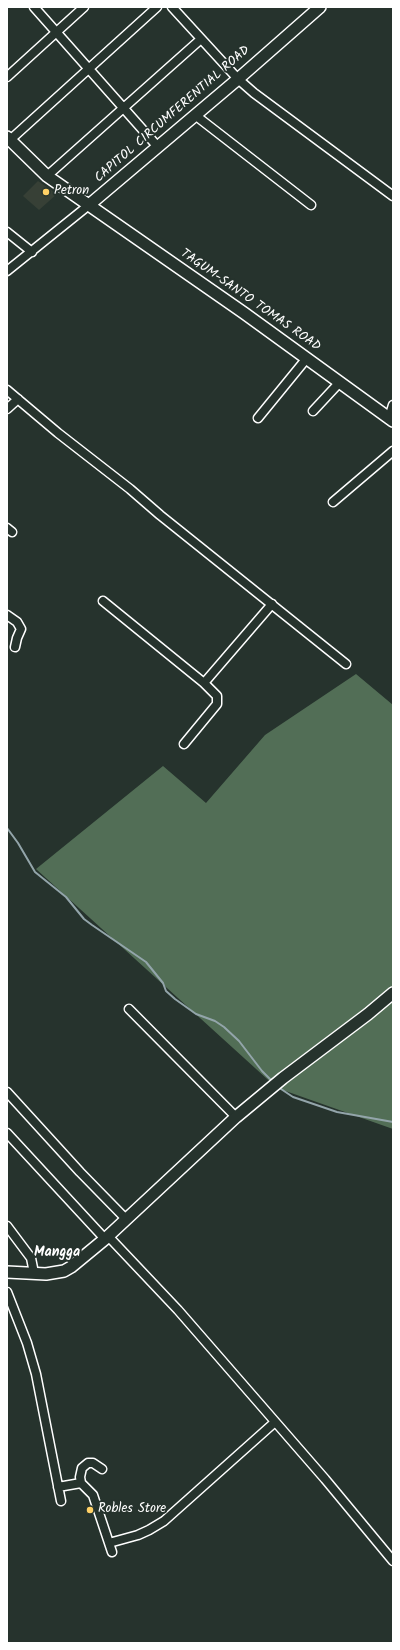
<!DOCTYPE html>
<style>
body{margin:0}
#map{position:relative;width:400px;height:1650px;overflow:hidden;background:#26332d;font-family:Kalam,sans-serif}
canvas{display:block}
.frame{position:absolute;inset:0;border:8px solid #fff;pointer-events:none}
</style>
<div id="map">
<canvas width="400" height="1650"></canvas>
<div class="frame"></div>
</div>
<script>
const g = document.querySelector('canvas').getContext('2d');
g.lineJoin = 'round';
function fill(path, color) {
  g.fillStyle = color;
  g.fill(path, 'evenodd');
}
function poly(rows) {
  const path = new Path2D();
  for (const r of rows) {
    path.moveTo(r[0], r[1]);
    for (let i = 2; i < r.length; i += 2) path.lineTo(r[i], r[i + 1]);
  }
  return path;
}
function trace(path, color, width, dash) {
  g.strokeStyle = color;
  g.lineWidth = width;
  g.lineCap = dash ? 'butt' : 'round';
  g.setLineDash(dash || []);
  g.stroke(path);
}
function drawText(font, color, halo, rows, align = 'center') {
  g.font = font + ' Kalam,sans-serif';
  g.lineWidth = 4;
  g.setLineDash([]);
  g.textBaseline = 'middle';
  g.strokeStyle = halo;
  g.fillStyle = color;
  for (const [text, x, y, turn = 0] of rows) {
    g.save();
    g.translate(x, y);
    g.rotate((+turn || 0) * Math.PI / 180);
    g.textAlign = isNaN(turn) ? turn : align;
    if (halo) g.strokeText(text, 0, 0);
    g.fillText(text, 0, 0);
    g.restore();
  }
}
fill(poly([
 [38,181,57,194,39,210,23,196]
]), '#374036');
fill(poly([
 [356,674,393,705,393,1129,277,1088,36,869,163,766,206,803,265,735]
]), '#526e56');
trace(poly([
 [7,828,18,843,35,872,66,897,84,919,92,925,146,962,163,983,166,991,175,999,196,1014,215,1021,224,1027,239,1041,262,1071,272,1081],
 [278,1087,293,1097,337,1112,393,1122]
]), '#93a5aa', 2);
const street = poly([
 [34,7,158,147],
 [172,7,238,79,254,93,393,196],
 [7,77,84,7],
 [195,115,311,205],
 [10,140,157,7],
 [47,176,201,39],
 [7,232,32,252],
 [7,271,89,205],
 [7,390,58,433,130,489,160,515,346,664],
 [7,409,18,399],
 [313,411,340,382],
 [258,418,307,358],
 [389,418,393,405],
 [333,502,393,451],
 [7,528,12,532],
 [103,601,204,683,272,604],
 [7,615,17,622,21,629,17,638,15,647],
 [184,744,217,704,217,696,204,683],
 [129,1009,236,1117],
 [7,1092,80,1172,126,1219],
 [7,1133,105,1239],
 [7,1226,31,1258,34,1273],
 [108,1236,178,1310,325,1479,393,1561],
 [7,1292,27,1343,36,1374,61,1501],
 [102,1469,93,1463,88,1463,82,1468,80,1477,81,1483,93,1495,112,1552],
 [58,1487,81,1483],
 [109,1543,138,1535,149,1530,164,1521,275,1422]
]);
const secondary = poly([
 [7,137,47,176,244,313,393,421],
 [89,205,238,79,320,7],
 [7,1272,46,1274,64,1271,71,1267,105,1239,236,1117,283,1078,368,1014,393,993]
]);
trace(street, '#fff', 11);
trace(secondary, '#fff', 14);
trace(street, '#26332d', 8);
trace(secondary, '#26332d', 11);
for (const [x, y, r, color] of [
 [46,192,4,"#ffd166"],
 [90,1510,4,"#ffd166"]
]) {
  const dot = new Path2D();
  dot.arc(x, y, r, 0, 2 * Math.PI);
  g.fillStyle = color;
  g.fill(dot);
  trace(dot, '#26332d', 1.5);
}
drawText('13px', '#fff', '#26332d', [
 ["CAPITOL CIRCUMFERENTIAL ROAD",173,115,-41],
 ["TAGUM-SANTO TOMAS ROAD",250,301,35]
]);
drawText('13px', '#fff', '#26332d', [
 ["Petron",54,192],
 ["Robles Store",98,1510]
], 'left');
drawText('bold 14px', '#fff', '#26332d', [
 ["Mangga",57,1254]
]);
</script>
